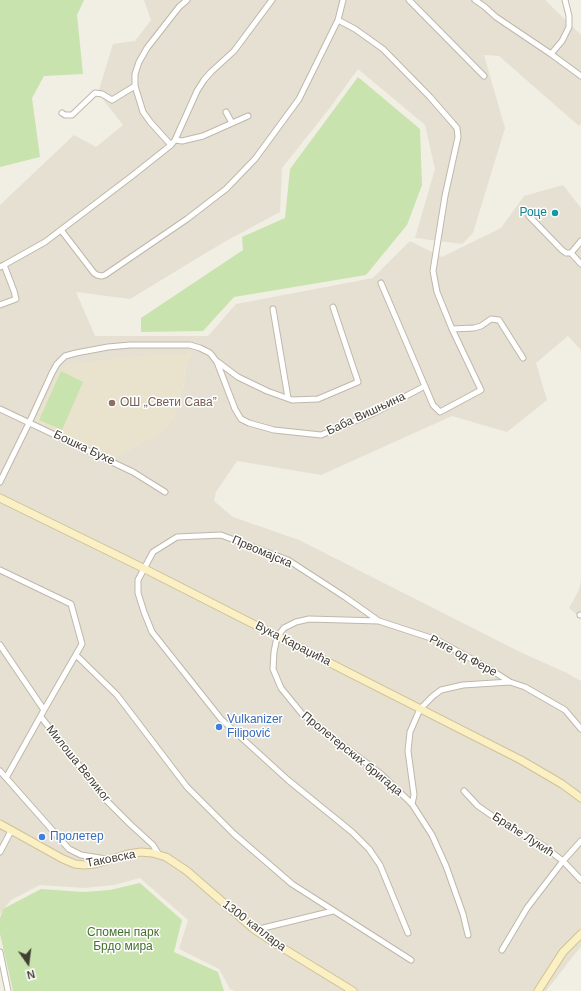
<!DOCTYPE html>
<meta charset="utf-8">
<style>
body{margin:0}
#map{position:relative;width:581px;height:991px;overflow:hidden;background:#f1eee4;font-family:Helvetica,sans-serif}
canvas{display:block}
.north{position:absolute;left:8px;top:943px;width:40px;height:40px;-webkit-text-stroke:3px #fff;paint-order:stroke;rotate:166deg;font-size:11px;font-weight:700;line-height:16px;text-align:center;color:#433e34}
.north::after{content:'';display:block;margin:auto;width:14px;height:18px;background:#433e34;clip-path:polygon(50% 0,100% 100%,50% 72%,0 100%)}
</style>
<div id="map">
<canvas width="581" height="991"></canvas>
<div class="north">N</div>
</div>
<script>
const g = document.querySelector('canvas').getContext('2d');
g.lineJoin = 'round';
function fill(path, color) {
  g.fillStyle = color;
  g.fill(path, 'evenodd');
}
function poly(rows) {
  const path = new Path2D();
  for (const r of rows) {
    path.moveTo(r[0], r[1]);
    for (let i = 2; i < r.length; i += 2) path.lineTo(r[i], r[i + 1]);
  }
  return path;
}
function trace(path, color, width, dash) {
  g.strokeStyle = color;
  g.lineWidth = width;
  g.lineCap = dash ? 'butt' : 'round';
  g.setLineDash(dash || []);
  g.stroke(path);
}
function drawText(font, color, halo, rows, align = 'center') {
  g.font = font + ' Helvetica,sans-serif';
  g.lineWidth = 3;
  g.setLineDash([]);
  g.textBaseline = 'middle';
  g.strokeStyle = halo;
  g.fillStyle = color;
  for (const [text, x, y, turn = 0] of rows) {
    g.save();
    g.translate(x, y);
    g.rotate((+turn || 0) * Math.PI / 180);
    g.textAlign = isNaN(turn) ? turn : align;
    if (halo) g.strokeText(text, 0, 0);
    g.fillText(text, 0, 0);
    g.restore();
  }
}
fill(poly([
 [144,0,545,0,581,35,581,123,579,126,499,56,484,55,505,128,473,233,462,244,415,238,435,169,425,125,358,69,329,109,282,168,280,212,224,242,130,299,76,292,95,336,208,336,236,304,373,278,410,241,442,257,501,228,524,196,563,185,581,208,581,350,568,336,536,363,547,400,507,432,452,416,321,475,237,461,216,492,214,501,233,517,299,540,520,652,567,673,581,681,581,947,578,950,546,991,235,991,230,989,219,969,179,949,188,920,140,878,114,885,84,888,40,885,11,900,0,914,0,205,74,135,96,147,123,125,98,93,113,44,135,41,151,20],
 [191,353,185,371,183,389,136,446,114,458,36,421],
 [581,581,581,618,569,608,579,590]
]), '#e5e0d2');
fill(poly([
 [192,353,185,371,183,389,175,417,160,435,136,446,115,458,35,421,59,371,69,364,125,357]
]), '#e9e3ce');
fill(poly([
 [0,0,84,0,77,15,83,74,44,76,32,98,40,157,0,167],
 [358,77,420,129,422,185,407,225,366,275,234,297,203,331,141,332,141,318,243,250,242,237,285,218,290,169],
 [61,371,83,382,62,430,39,420],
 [140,883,182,920,174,952,218,972,224,991,13,991,0,934,0,918,3,909,41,889,83,892,110,890]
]), '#c9e3ae');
const street = poly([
 [409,0,484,76],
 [475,0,485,7,496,17,551,54,581,76],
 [338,20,355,29,383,49,430,97,457,128,458,137,445,196,433,271,437,292,452,329,481,390,440,412,433,405,381,283],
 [551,54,562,41,569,27,569,16,565,0],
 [226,112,232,123],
 [62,113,65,115,72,115,95,93,102,94,112,100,135,86],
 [175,140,182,141,203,136,248,116],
 [171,145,151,123,143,112,135,86,135,74,139,62,147,48,179,7,187,0],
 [529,216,562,250,566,253,571,253],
 [61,230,94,273,97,275,102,276,105,275,187,219,226,189,255,159,299,99,338,20,343,0],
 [571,253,581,241],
 [571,253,581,264],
 [0,267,4,265,45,242,132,176,171,145,175,140,197,91,204,80,211,72,234,51,272,0],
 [0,305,16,299,14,291,4,265],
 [273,309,288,398],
 [452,329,474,328,481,326,491,319,499,320,523,358],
 [218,362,238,377,267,391,292,400,318,399,358,382,333,307],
 [0,409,133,472,165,492],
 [0,482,29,423,52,373,57,364,65,356,76,353,108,347,130,345,190,345,200,348,210,353,217,362,235,409,241,419,249,423,274,430,321,435,374,413,425,386],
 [0,570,71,604,82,644,44,710],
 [580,615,581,615],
 [379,621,345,597,288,560,221,535,177,537,153,552,138,580,138,593,144,612,152,632,221,719,288,780,352,832,369,849,380,865,408,933],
 [0,645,44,710,6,778],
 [76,655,117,695,187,787,234,834,292,884,411,960],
 [41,717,107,801,130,824,153,845,159,855],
 [0,771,69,849,81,855,106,859],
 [464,791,478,806,501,822,542,845,563,861,581,880],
 [412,804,414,795,408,751,410,732,420,709,433,696,441,690,463,685,510,682,525,687,565,710,581,729],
 [0,852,11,831],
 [255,930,333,911],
 [468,935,463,914,446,866,432,835,412,804,381,774,303,715,281,688,273,669,274,652,277,637,284,628,296,622,309,619,379,621,437,640,488,668,510,682],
 [502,950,527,908,563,861,581,841],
 [0,952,8,991]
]);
const secondary = poly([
 [0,498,143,568,521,760,562,784,581,798],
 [0,824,63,859,75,864,84,865,95,864,128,854,141,852,152,853,166,857,187,871,255,930,286,950,353,991],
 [538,991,563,952,581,934]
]);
trace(street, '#bfb8aa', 7);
trace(secondary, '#cfc296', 9);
trace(street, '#fff', 5);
trace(secondary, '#fbf0c4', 7);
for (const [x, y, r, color] of [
 [555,213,4,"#0f9aa8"],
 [112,403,4,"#8d6e63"],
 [219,727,4,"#3f7fe0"],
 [42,837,4,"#3f7fe0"]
]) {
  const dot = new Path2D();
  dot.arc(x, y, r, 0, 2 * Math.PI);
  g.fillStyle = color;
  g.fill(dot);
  trace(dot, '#fff', 1.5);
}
drawText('12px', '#0d838f', '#fff', [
 ["Роце",547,213]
], 'right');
drawText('12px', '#785e54', '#fff', [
 ["ОШ „Свети Сава”",120,403]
], 'left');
drawText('12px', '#433e34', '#fff', [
 ["Баба Вишњина",366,414,-25],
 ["Бошка Бухе",84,448,25],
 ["Првомајска",262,552,23],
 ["Вука Караџића",293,644,27],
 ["Риге од Фере",463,656,28],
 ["Пролетерских бригада",352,754,39],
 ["Милоша Великог",78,764,51],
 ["Браће Лукић",523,835,33],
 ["Таковска",111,859,-11],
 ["1300 каплара",254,926,37]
]);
drawText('12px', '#366cbe', '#fff', [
 ["Vulkanizer",227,720],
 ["Filipović",227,734],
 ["Пролетер",50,837]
], 'left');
drawText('12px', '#43702b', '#fff', [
 ["Спомен парк",123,933],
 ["Брдо мира",123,947]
]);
</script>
